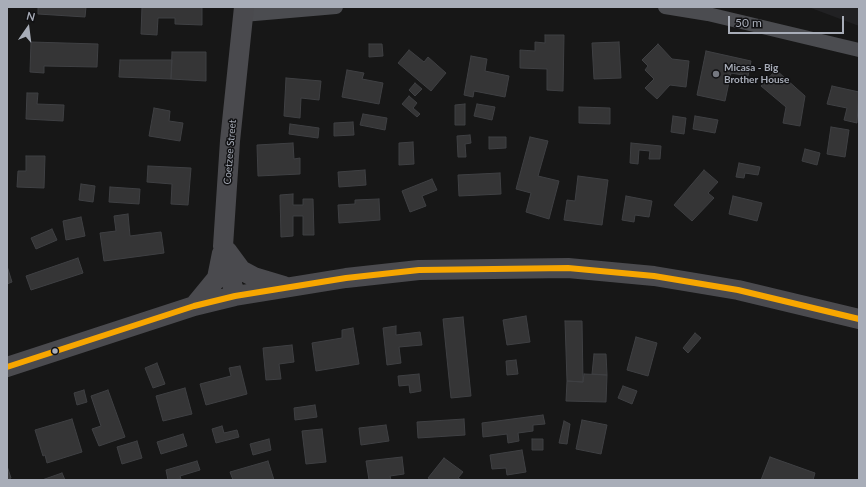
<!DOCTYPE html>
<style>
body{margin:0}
#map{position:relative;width:866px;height:487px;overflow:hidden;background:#171717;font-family:Lato,sans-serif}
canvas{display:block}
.frame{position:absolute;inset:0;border:8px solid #a8adb8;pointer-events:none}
.north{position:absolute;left:8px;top:8px;width:40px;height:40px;-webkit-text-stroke:3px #111113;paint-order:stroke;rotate:14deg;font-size:11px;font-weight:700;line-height:16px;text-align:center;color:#a8adb8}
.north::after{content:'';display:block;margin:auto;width:14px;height:18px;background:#a8adb8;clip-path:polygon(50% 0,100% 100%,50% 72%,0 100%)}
.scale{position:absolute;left:728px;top:16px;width:116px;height:18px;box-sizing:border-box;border:2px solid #a8adb8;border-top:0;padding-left:5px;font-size:12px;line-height:14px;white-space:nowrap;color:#a8adb8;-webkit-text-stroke:3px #111113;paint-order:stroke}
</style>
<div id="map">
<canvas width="866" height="487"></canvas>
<div class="frame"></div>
<div class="north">N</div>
<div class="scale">50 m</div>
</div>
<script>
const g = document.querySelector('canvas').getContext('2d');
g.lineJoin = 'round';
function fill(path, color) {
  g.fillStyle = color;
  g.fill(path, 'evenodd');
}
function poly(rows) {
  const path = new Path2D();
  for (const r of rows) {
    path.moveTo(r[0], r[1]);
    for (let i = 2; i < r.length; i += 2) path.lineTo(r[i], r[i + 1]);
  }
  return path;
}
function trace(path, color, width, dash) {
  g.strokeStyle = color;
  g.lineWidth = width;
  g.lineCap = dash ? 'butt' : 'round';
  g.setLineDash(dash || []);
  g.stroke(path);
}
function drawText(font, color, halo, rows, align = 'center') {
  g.font = font + ' Lato,sans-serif';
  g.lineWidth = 3;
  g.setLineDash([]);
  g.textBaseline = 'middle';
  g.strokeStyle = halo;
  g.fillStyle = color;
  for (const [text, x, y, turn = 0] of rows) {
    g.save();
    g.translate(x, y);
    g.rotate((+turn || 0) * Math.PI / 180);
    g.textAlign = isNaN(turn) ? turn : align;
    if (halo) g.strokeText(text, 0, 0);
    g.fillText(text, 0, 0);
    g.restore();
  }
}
fill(poly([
 [806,7,859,7,859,26,811,8]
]), '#212123');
const building = poly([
 [38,7,86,7,85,17,38,14,38,7],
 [142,7,202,7,202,25,175,24,175,18,158,18,157,35,141,34,142,7],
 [545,35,564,35,563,91,547,90,547,69,520,68,520,50,535,51,535,42,545,43,545,35],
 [31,42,98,44,97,67,44,66,44,73,30,72,31,42],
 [619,42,621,78,594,79,592,43,619,42],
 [369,44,382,44,383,56,369,57,369,44],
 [658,44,672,59,689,61,686,87,670,85,657,99,645,88,654,79,645,70,648,66,642,60,658,44],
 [409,50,424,62,428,57,446,73,431,91,398,63,409,50],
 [706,51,751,61,748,76,731,73,725,101,697,95,706,51],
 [172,52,206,52,206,81,171,79,172,52],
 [471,56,487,59,485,71,509,76,505,97,474,91,473,97,464,95,471,56],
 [120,60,172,60,171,79,119,77,120,60],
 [347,70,364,73,362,79,383,83,379,104,342,97,347,70],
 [776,70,805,96,800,126,783,123,786,107,761,86,776,70],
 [286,78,321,81,319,100,301,98,300,118,284,116,286,78],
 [415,83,422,89,415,96,409,90,415,83],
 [832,86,859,92,857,123,844,120,847,108,827,104,832,86],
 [27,93,38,93,37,104,64,105,63,121,26,119,27,93],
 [409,96,417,103,413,108,420,114,417,117,402,104,409,96],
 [465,104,465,125,455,125,455,105,465,104],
 [477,104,495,107,492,120,474,116,477,104],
 [579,107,610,108,610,124,579,123,579,107],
 [154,108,170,111,169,121,183,123,180,141,149,136,154,108],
 [363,114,387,118,385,130,360,125,363,114],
 [673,116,686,118,684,134,671,132,673,116],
 [695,116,718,120,715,133,693,129,695,116],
 [353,122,354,135,334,136,334,123,353,122],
 [290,124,319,128,318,138,289,134,290,124],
 [831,127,849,130,845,157,827,154,831,127],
 [470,135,471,143,465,144,466,157,458,157,457,136,470,135],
 [489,137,506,137,506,148,489,149,489,137],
 [530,137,548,141,538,176,559,181,549,219,526,212,531,193,516,189,530,137],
 [413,142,414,164,399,165,399,143,413,142],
 [293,143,294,159,300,158,300,174,258,176,257,145,293,143],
 [631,143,661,146,660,159,649,159,650,151,639,150,638,164,630,163,631,143],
 [805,149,820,153,817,165,802,161,805,149],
 [26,156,45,156,44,188,17,187,18,171,26,171,26,156],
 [739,163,760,167,758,175,745,173,744,178,736,177,739,163],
 [148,166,191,168,188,205,171,204,172,184,147,182,148,166],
 [365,170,366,185,339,187,338,172,365,170],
 [704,170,718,182,708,193,714,198,692,221,674,205,704,170],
 [500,173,501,194,459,196,458,175,500,173],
 [578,176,608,180,602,225,564,220,567,200,575,201,578,176],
 [432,179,437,190,422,196,426,206,410,212,402,191,432,179],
 [81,184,95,186,93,202,79,200,81,184],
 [110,187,140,189,139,204,109,202,110,187],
 [293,194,293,205,303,205,303,199,313,199,314,235,303,235,303,216,293,216,293,236,281,237,280,195,293,194],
 [626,196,652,201,649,217,635,215,634,222,622,220,626,196],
 [733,196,762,203,757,221,729,214,733,196],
 [379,199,380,220,339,223,338,205,355,204,355,200,379,199],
 [128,214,130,236,161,232,164,253,104,261,100,233,116,231,114,216,128,214],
 [81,217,85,236,66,240,63,221,81,217],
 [52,229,57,240,36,249,31,238,52,229],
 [78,258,83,273,31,290,26,276,78,258],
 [7,266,12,282,7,284,7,266],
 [526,316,530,342,507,345,503,320,526,316],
 [463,317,471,396,451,398,443,319,463,317],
 [565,321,582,321,583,382,567,381,565,321],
 [396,326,396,335,420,332,422,345,399,347,401,363,387,365,383,328,396,326],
 [353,328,359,364,316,371,312,343,342,338,342,330,353,328],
 [695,333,701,338,688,353,683,348,695,333],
 [636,337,657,343,648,376,627,370,636,337],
 [292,345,294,362,279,364,281,379,266,380,263,348,292,345],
 [594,354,606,354,607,375,592,374,594,354],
 [516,360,518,374,507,375,506,361,516,360],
 [157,363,165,384,153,388,145,368,157,363],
 [240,366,247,394,206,405,200,384,231,376,229,368,240,366],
 [419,374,421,391,410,393,409,385,399,386,398,376,419,374],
 [584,374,607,375,606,402,566,401,567,381,583,382,584,374],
 [623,386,637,391,632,404,618,398,623,386],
 [185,388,192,414,163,421,156,396,185,388],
 [84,390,87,402,77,405,74,393,84,390],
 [108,390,125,437,99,446,92,429,101,426,91,396,108,390],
 [315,405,317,417,295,420,294,408,315,405],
 [543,415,545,424,533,425,533,431,518,433,519,441,508,443,507,434,483,437,482,423,543,415],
 [72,419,82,452,47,463,45,455,43,456,35,430,72,419],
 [464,419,465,435,418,438,417,422,464,419],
 [582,420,607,425,601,454,576,449,582,420],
 [564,421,570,424,567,444,559,443,564,421],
 [386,425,389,441,361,445,359,428,386,425],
 [222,426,224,433,237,430,239,437,216,443,212,429,222,426],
 [322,429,326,462,306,464,302,431,322,429],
 [183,434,187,446,161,454,157,442,183,434],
 [269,439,271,450,253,455,250,444,269,439],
 [532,439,543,439,543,450,532,450,532,439],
 [137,441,142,458,122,464,117,447,137,441],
 [522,450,526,472,507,475,506,468,492,469,490,455,522,450],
 [402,457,404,474,390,476,391,480,369,480,366,461,402,457],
 [770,457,815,473,813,480,761,480,770,457],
 [444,458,463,472,458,478,462,480,431,480,428,478,444,458],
 [197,461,200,470,180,476,181,479,168,480,166,470,197,461],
 [268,461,274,480,233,480,230,472,268,461],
 [7,466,11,478,7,480,7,466],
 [62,473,65,480,42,480,62,473]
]);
fill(building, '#353536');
trace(building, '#3f4043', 1);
trace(poly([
 [665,7,708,14,859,50],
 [243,15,336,7]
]), '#4b4c50', 14);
trace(poly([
 [227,251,241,270,254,277,284,286],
 [235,296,223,246,230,141,244,7],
 [194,306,217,278,222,253],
 [7,367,194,306,235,296,346,278,419,270,568,268,654,276,738,290,859,319]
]), '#4a4a4e', 20);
trace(poly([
 [7,367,194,306,235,296,346,278,419,270,568,268,654,276,738,290,859,319]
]), '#f7a600', 6);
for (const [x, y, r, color] of [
 [716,74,4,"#757880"],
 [55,351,3.5,"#a8adb8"]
]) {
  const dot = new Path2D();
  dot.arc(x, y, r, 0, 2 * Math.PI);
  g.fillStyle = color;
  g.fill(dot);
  trace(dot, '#111113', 1.5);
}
drawText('bold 10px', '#a8adb8', '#111113', [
 ["Micasa - Big",724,68],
 ["Brother House",724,80]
], 'left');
drawText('10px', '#a8adb8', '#111113', [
 ["Coetzee Street",230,152,-85]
]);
</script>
